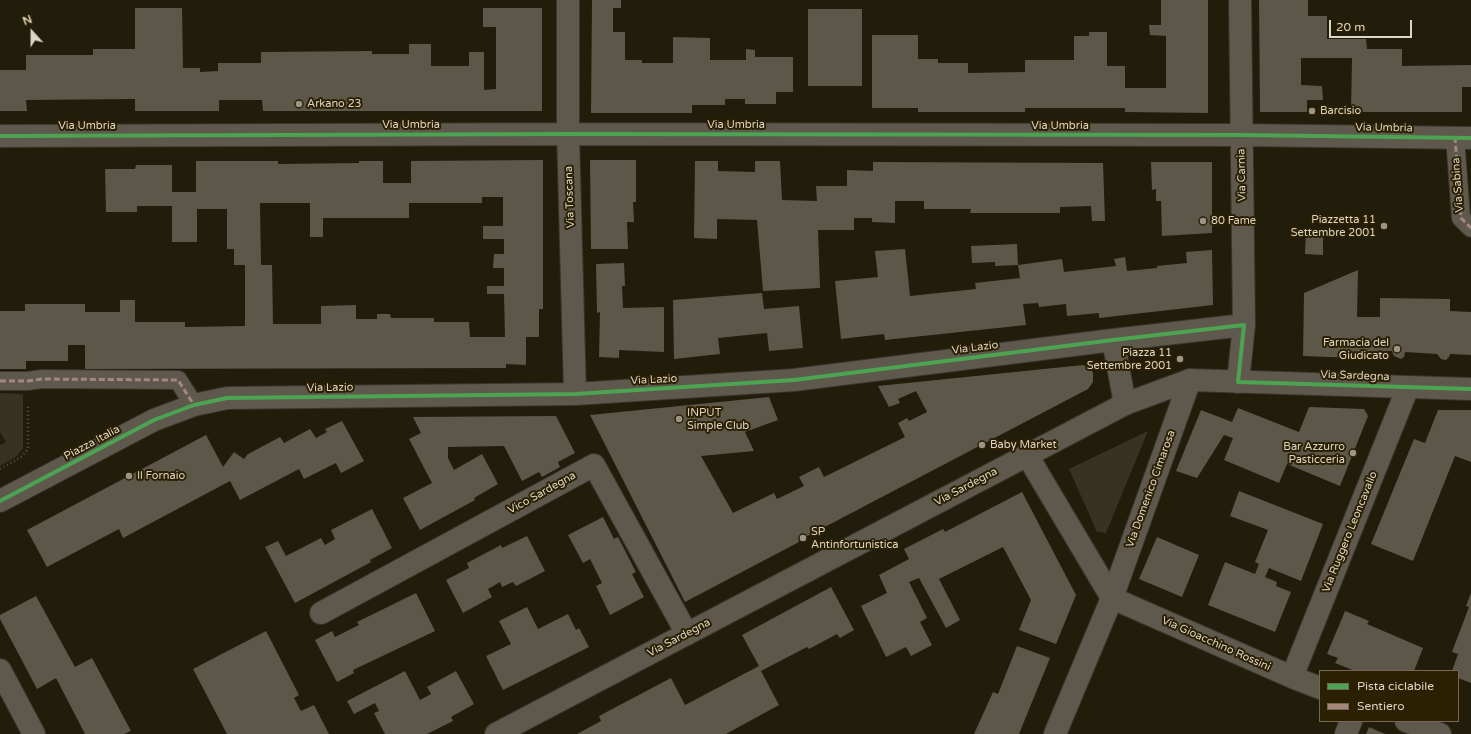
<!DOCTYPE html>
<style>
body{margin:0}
#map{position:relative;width:1471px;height:734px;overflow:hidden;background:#221c0b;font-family:"Varela Round",sans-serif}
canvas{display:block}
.legend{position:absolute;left:1319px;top:670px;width:140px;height:52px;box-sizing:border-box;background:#2b2002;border:1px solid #726950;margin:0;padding:5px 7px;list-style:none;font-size:12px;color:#ddd6c6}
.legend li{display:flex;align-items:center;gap:8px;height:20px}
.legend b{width:20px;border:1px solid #726950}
.north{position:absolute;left:12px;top:12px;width:40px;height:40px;-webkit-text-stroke:3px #2b2002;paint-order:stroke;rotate:339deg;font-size:11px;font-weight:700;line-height:16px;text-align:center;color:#ddd6c6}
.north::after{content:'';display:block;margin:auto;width:14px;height:18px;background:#ddd6c6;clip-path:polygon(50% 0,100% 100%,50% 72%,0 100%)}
.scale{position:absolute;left:1329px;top:20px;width:83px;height:18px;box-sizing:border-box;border:2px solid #ddd6c6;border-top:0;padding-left:5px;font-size:12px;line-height:14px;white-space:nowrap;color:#ddd6c6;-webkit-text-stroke:3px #2b2002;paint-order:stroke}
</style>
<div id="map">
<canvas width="1471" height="734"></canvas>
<ul class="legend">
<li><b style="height:5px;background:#4ca352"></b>Pista ciclabile</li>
<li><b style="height:5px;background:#a5887d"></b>Sentiero</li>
</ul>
<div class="north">N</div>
<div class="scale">20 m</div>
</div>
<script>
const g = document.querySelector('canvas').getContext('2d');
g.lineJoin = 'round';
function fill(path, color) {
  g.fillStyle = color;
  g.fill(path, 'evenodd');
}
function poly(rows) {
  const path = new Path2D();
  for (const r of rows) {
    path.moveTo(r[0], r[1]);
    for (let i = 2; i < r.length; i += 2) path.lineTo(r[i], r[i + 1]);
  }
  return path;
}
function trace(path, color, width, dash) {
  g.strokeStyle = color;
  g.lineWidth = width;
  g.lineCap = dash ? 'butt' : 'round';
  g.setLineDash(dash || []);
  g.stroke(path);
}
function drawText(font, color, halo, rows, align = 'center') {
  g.font = font + ' "Varela Round",sans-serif';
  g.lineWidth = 4;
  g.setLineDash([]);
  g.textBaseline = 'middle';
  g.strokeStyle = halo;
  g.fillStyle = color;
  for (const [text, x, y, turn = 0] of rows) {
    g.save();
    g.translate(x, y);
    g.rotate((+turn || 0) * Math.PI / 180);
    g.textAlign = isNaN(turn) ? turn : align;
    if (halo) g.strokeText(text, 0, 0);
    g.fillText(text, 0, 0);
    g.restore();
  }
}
fill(poly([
 [0,393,23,394,23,448,17,456,0,466,0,445,6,442,0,432],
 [1148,431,1106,533,1097,532,1069,469]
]), '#383222');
fill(poly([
 [592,0,621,0,621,8,613,8,613,32,625,32,625,60,642,60,642,63,673,63,673,37,710,38,710,60,746,60,746,49,755,50,755,57,793,57,793,92,776,92,776,104,745,104,745,99,725,99,725,105,692,105,692,113,591,113],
 [1161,0,1208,0,1208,113,1125,112,1125,108,1025,108,1025,112,918,112,918,108,872,108,872,35,918,35,918,59,938,59,938,63,968,63,968,73,1025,72,1025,60,1074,60,1074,36,1089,36,1089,32,1107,32,1107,66,1125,66,1125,88,1166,88,1166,36,1150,35,1149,25,1161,25],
 [1259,0,1308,0,1308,16,1327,16,1327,39,1366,39,1367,49,1402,49,1402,66,1471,65,1471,87,1462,87,1462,112,1351,112,1352,58,1301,58,1301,85,1322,86,1323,100,1307,100,1307,112,1260,112],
 [135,8,182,8,183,68,200,68,200,72,218,71,218,63,261,63,261,52,372,51,372,54,409,54,409,44,431,44,431,66,469,66,469,52,484,52,484,90,496,89,496,27,483,27,483,8,542,8,542,111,263,111,262,100,219,100,219,111,135,111,135,99,26,100,27,111,0,111,0,70,26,70,26,55,93,55,93,49,135,49],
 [808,9,862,9,862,86,808,86],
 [543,160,543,309,539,309,539,337,526,337,526,365,506,364,506,368,85,369,85,345,68,345,68,361,26,361,26,369,0,369,0,311,25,311,25,304,85,304,85,312,120,312,120,300,135,300,135,322,185,322,185,327,245,326,245,265,234,265,234,249,227,249,227,209,197,209,197,242,172,242,172,206,137,206,137,212,106,212,105,169,135,169,136,165,172,165,172,192,196,192,196,161,278,161,278,164,359,163,359,161,383,161,383,183,411,183,411,161],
 [482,197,503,197,503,226,483,226,483,239,504,239,504,254,494,254,493,268,504,268,504,286,487,286,487,294,504,294,505,337,470,337,469,322,434,322,434,318,391,318,390,314,377,314,377,319,356,319,356,305,321,306,321,324,273,324,272,265,261,265,260,203,310,203,310,237,323,237,323,218,409,218,409,203,482,203],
 [590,160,636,160,636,202,633,202,634,222,627,222,628,249,591,249],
 [695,161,718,161,718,171,755,172,755,161,780,161,782,200,817,201,816,186,847,186,847,170,873,171,873,162,1103,163,1105,221,1092,221,1091,206,1060,207,1060,213,970,213,971,209,924,209,924,201,895,201,895,223,872,222,872,218,854,218,854,230,818,230,820,288,763,291,757,220,717,219,717,239,694,238],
 [1151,162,1212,162,1212,233,1162,236,1161,201,1156,201,1156,189,1152,190],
 [1306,230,1323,230,1323,255,1305,254],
 [1017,244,1018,265,1062,259,1064,272,1116,266,1114,259,1125,257,1127,271,1157,268,1157,266,1187,263,1186,252,1212,250,1213,305,1099,318,1099,313,1067,316,1066,304,1039,307,1038,303,1023,304,1026,325,885,340,884,334,841,339,835,281,878,277,875,251,905,249,910,296,976,289,975,283,1020,278,1018,265,995,266,995,262,972,263,971,246],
 [624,263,625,286,622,286,623,308,664,307,664,352,619,350,619,358,599,357,600,312,597,313,596,264],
 [1358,270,1357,317,1380,317,1380,298,1450,299,1450,311,1471,312,1471,355,1450,354,1449,357,1446,360,1441,359,1437,354,1405,352,1404,357,1401,359,1394,356,1392,351,1356,352,1356,358,1303,356,1304,293],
 [762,293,764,309,799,306,803,348,769,351,767,333,718,338,720,354,674,359,673,300],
 [1083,365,1091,369,1093,373,1093,382,1088,389,798,541,799,542,685,602,590,415,769,397,778,420,745,432,754,451,701,456,733,513,774,493,777,499,804,486,799,477,819,467,824,477,905,437,898,423,907,418,909,421,927,412,916,391,898,399,900,403,889,407,878,386],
 [1309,407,1364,409,1368,416,1340,486,1287,464,1279,483,1224,460,1233,438,1224,435,1197,478,1176,471,1201,410,1232,422,1238,408,1299,432],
 [1438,410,1471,410,1471,462,1455,456,1413,561,1371,544,1414,439,1425,443],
 [556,416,575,453,558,462,560,467,542,477,539,472,522,481,504,446,448,447,448,458,454,470,482,454,498,484,474,498,475,500,420,530,403,498,432,483,409,439,421,433,413,417],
 [342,421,364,461,341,473,336,463,304,479,299,469,240,500,230,481,123,538,119,529,47,567,27,530,206,435,223,467,234,452,244,459,248,454,280,437,284,443,310,429,316,438,327,432,325,429],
 [1239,491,1323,524,1301,581,1269,568,1265,577,1277,582,1276,586,1291,592,1275,632,1208,605,1225,562,1255,574,1259,564,1255,562,1268,530,1230,516],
 [1022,492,1076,595,1056,644,1019,630,1031,600,1003,547,939,579,960,620,946,628,919,578,909,582,927,618,920,622,932,645,911,656,906,647,886,657,861,606,887,593,879,575,909,559,904,549,943,529,945,532],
 [372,509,392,548,370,560,371,562,295,603,265,547,278,541,286,556,321,538,325,545,335,539,331,530],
 [603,517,614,539,618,537,636,572,632,574,644,597,610,615,596,586,602,583,590,559,583,563,568,535],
 [527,536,545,571,516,586,513,582,502,587,500,582,488,589,492,597,463,613,446,580,469,568,467,563,501,545,502,548],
 [1157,537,1199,555,1182,597,1139,579],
 [831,587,854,630,840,638,837,634,809,649,807,647,761,671,779,705,726,734,577,734,601,721,599,716,671,678,685,705,759,666,742,635],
 [416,593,435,631,353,670,354,673,337,682,315,640,332,631,335,637,359,625,357,622],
 [1471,593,1471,683,1458,678,1458,671,1452,671,1458,654,1452,652,1469,607,1466,606],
 [36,596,75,667,92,658,131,731,124,734,85,734,56,678,37,689,0,619,0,615],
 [527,607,538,629,568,614,576,630,579,628,589,647,503,690,486,656,511,644,499,621],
 [1345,611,1369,621,1367,624,1423,648,1414,671,1355,671,1335,663,1338,658,1327,654],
 [266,631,299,695,294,698,301,711,314,705,329,734,227,734,193,669],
 [1017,646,1050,658,1019,734,974,734,993,692,998,694],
 [405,671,420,700,431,694,427,687,456,671,474,704,451,717,453,721,427,734,385,734,374,713,379,711,375,703,354,714,347,701],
 [1369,727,1385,734,1366,734]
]), '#5c5749');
const pedestrian = poly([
 [1455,137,1461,218,1471,228],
 [0,381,28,381,42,379,178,380,194,405]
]);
const minor = poly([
 [568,0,568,134,575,394],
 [0,136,568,134,1241,135,1471,138],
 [1113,340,1125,404],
 [1238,382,1244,325,1240,0],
 [1027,455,1112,598],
 [0,501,154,420,194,405,227,398,575,394,794,380,1113,340,1244,325],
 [1112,598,1292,677,1320,688],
 [321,613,594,465,687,634],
 [0,670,34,734],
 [1292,677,1408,387],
 [1406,721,1440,734],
 [1055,734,1112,598,1190,380],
 [1346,734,1351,721]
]);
const tertiary = poly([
 [496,734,1125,404,1190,380,1471,389]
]);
trace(pedestrian, '#39352a', 20);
trace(minor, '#39352a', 24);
trace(tertiary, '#39352a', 24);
trace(poly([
 [0,469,21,457,28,449,28,404]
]), '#595448', 2.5, [1, 3]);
trace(pedestrian, '#5e584d', 18);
trace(minor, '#5e584d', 22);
trace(tertiary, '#5e584d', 22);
trace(poly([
 [1455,137,1461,218,1471,228],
 [0,381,28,381,42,379,178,380,194,405]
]), '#a5887d', 3, [6, 3]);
trace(poly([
 [0,136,568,134,1241,135,1471,138],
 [0,501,154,420,194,405,227,398,575,394,794,380,1113,340,1244,325,1238,382,1471,389]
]), '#4ca352', 4);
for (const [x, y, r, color] of [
 [299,104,4,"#9c9585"],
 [1312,111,4,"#9c9585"],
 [1203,221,4,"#9c9585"],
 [1384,226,4,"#9c9585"],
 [1397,349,4,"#9c9585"],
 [1180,359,4,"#9c9585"],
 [679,419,4,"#9c9585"],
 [982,445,4,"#9c9585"],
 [1353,453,4,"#9c9585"],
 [129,476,4,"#9c9585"],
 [803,538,4,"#9c9585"]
]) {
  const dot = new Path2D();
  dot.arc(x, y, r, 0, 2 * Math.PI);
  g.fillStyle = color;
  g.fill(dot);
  trace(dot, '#2b2002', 1.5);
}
drawText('11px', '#ddd6c6', '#2b2002', [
 ["Arkano 23",307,104],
 ["Barcisio",1320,111],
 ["Piazzetta 11",1376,220,"right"],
 ["Settembre 2001",1376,233,"right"],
 ["80 Fame",1211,221],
 ["Farmacia del",1389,343,"right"],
 ["Giudicato",1389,356,"right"],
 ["Piazza 11",1172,353,"right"],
 ["Settembre 2001",1172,366,"right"],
 ["INPUT",687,413],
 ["Simple Club",687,426],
 ["Baby Market",990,445],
 ["Bar Azzurro",1345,447,"right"],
 ["Pasticceria",1345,460,"right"],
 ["Il Fornaio",137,476],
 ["SP",811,532],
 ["Antinfortunistica",811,545]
], 'left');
drawText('11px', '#ddd6c6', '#2b2002', [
 ["Via Umbria",411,125],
 ["Via Umbria",736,125],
 ["Via Umbria",87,126],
 ["Via Umbria",1060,126],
 ["Via Umbria",1384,128,1],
 ["Via Carnia",1242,175,-91],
 ["Via Sabina",1458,185,-94],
 ["Via Toscana",570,197,-92],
 ["Via Lazio",975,348,-7],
 ["Via Sardegna",1355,376,2],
 ["Via Lazio",654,380,-3],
 ["Via Lazio",330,388,-1],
 ["Piazza Italia",92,443,-28],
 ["Via Sardegna",966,487,-28],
 ["Via Domenico Cimarosa",1151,489,-70],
 ["Vico Sardegna",542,493,-29],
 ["Via Ruggero Leoncavallo",1350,532,-68],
 ["Via Sardegna",679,638,-28],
 ["Via Gioacchino Rossini",1216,644,24]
]);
</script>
